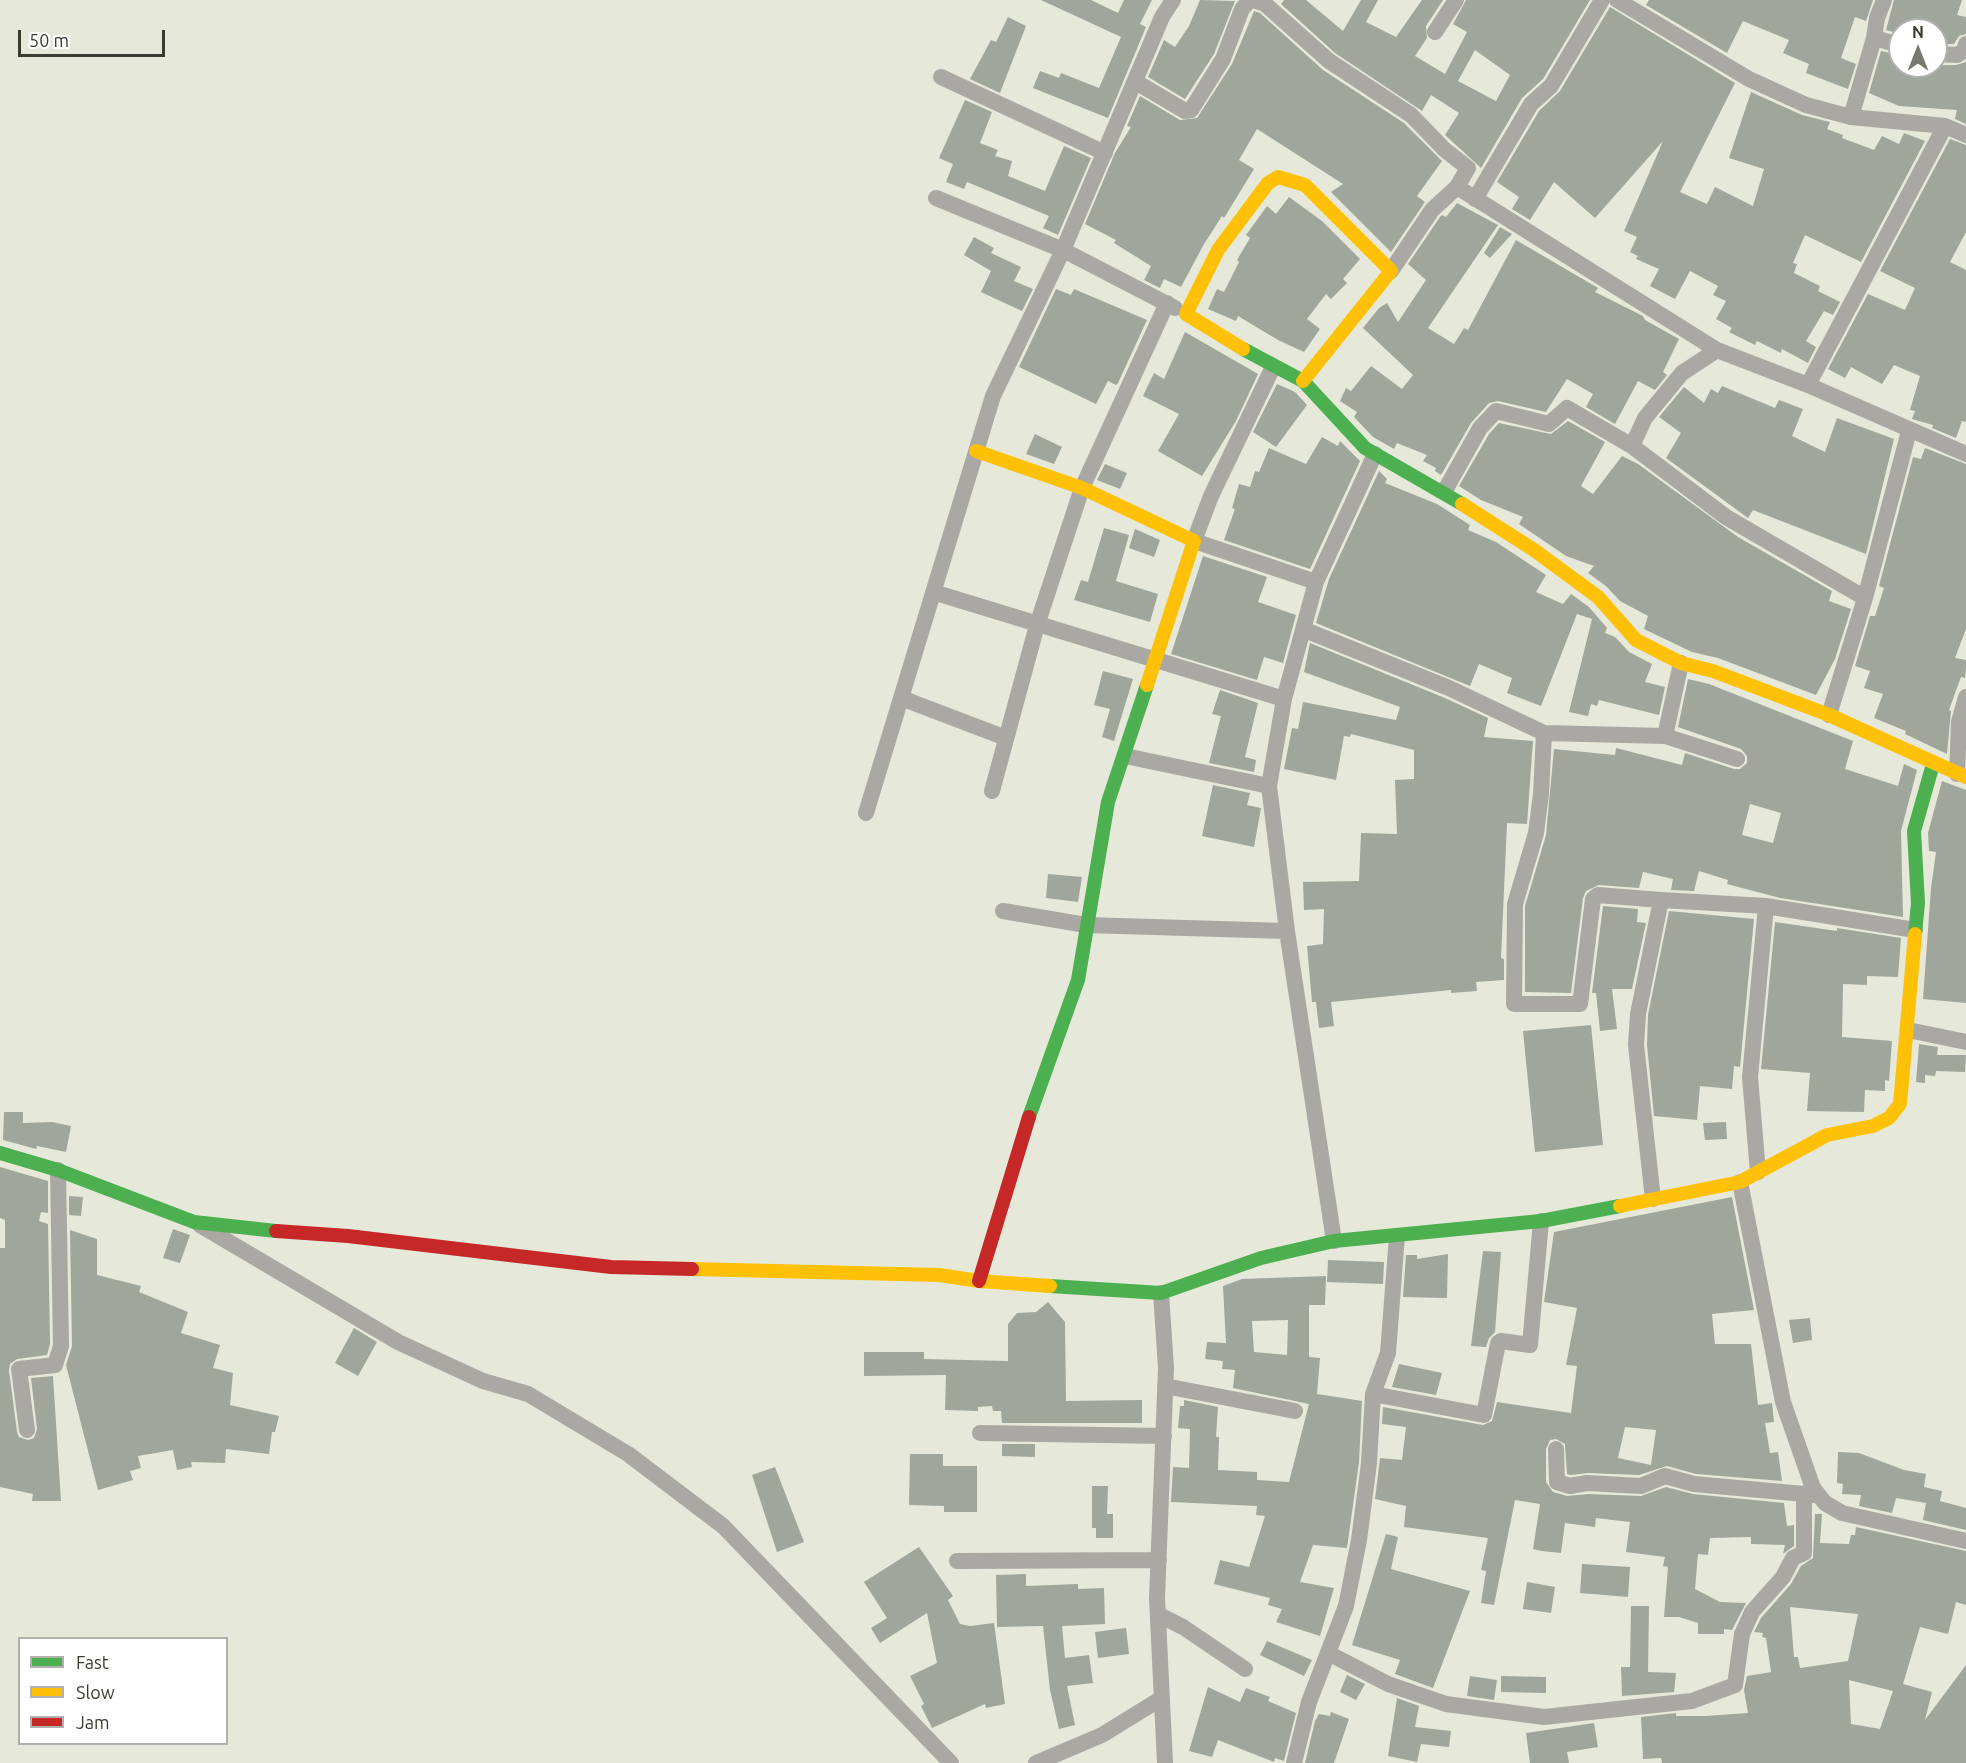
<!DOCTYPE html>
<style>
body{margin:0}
#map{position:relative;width:1966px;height:1763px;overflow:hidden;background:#e6e9d9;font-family:Ubuntu,sans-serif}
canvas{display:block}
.legend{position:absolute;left:18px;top:1637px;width:210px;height:108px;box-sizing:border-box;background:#fff;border:2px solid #b0b1ac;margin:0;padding:8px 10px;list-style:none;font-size:18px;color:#393c30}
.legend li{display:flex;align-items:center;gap:12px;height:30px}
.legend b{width:30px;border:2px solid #b0b1ac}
.north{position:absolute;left:1888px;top:18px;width:60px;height:60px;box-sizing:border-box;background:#fff;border:2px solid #b0b1ac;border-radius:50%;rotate:0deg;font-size:16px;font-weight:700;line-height:24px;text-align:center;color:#393c30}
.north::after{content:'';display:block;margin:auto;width:21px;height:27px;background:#76796b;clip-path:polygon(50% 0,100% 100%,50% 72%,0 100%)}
.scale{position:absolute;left:18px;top:30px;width:147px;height:27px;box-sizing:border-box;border:3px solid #393c30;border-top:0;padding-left:8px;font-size:18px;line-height:21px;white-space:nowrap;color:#393c30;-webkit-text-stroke:4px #fff;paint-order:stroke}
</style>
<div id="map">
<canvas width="1966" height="1763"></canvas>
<ul class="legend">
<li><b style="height:8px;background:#4caf50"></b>Fast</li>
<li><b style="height:8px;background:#ffc107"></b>Slow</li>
<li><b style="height:8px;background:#c62828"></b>Jam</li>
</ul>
<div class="north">N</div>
<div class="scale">50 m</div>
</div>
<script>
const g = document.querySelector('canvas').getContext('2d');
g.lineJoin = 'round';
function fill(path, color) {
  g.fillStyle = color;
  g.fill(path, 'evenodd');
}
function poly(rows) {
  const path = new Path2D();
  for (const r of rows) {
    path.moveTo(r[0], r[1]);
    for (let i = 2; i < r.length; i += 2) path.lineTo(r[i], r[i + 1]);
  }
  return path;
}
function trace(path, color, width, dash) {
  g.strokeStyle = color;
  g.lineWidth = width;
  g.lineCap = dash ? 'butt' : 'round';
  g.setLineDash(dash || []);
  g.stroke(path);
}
fill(poly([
 [1041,0,1091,0,1118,13,1124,0,1152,0,1140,24,1146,27,1108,118,1033,88,1040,71,1059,78,1061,73,1099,88,1121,37],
 [1200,0,1235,1,1214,54,1185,99,1148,77,1164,40,1175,47,1189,26],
 [1284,0,1306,0,1343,31,1361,0,1378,0,1366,22,1396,37,1422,0,1443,0,1426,26,1427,38,1415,56,1445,74,1467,32,1453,24,1466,0,1590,0,1543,79,1522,98,1481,168,1445,135,1459,113,1431,95,1422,111,1335,53,1281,4],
 [1475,50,1510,75,1496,101,1458,81],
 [1649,0,1873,0,1866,21,1855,17,1841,58,1856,64,1848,89,1806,73,1809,64,1783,53,1789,40,1743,21,1727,53,1646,5],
 [1894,0,1962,0,1957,15,1966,17,1966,34,1959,36,1954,44,1936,44,1936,30,1900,30,1900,34,1886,30],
 [1610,7,1735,83,1680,192,1707,204,1715,187,1753,206,1764,169,1729,158,1751,92,1802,115,1830,122,1827,129,1843,135,1842,138,1874,150,1882,136,1899,144,1904,133,1925,141,1861,262,1805,235,1793,263,1797,264,1794,273,1820,286,1818,291,1840,302,1833,315,1824,311,1806,341,1816,347,1808,363,1782,349,1781,353,1757,341,1755,345,1729,332,1732,328,1716,319,1726,301,1713,295,1718,286,1690,271,1675,299,1650,286,1659,269,1636,259,1638,256,1630,252,1637,237,1624,231,1663,141,1595,218,1554,182,1530,220,1512,209,1519,197,1497,182,1539,111,1560,91],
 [1254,11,1260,13,1323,70,1404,123,1442,161,1417,196,1425,202,1391,252,1331,192,1343,184,1257,129,1239,160,1254,169,1224,218,1222,216,1204,244,1181,287,1164,279,1160,288,1144,280,1151,266,1114,243,1116,240,1085,224,1115,153,1131,127,1127,126,1140,96,1180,120,1197,118,1232,64],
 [1008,17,1026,26,1000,93,970,79,991,40,996,42],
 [1881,51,1900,55,1900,66,1956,65,1966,62,1966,124,1955,119,1957,110,1899,106,1869,93],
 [965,100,992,112,980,143,998,150,995,156,1012,161,1008,176,1045,191,1064,146,1091,158,1058,235,1043,228,1049,216,967,182,964,189,946,182,953,164,939,158],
 [1950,139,1966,145,1966,232,1950,262,1966,270,1966,422,1962,421,1956,438,1932,428,1933,425,1912,419,1915,411,1910,410,1920,376,1894,365,1882,384,1851,367,1845,378,1828,369,1868,294,1905,310,1915,288,1880,271],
 [1289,197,1322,221,1360,259,1343,279,1347,283,1331,299,1326,294,1307,319,1320,329,1304,352,1278,340,1238,316,1236,321,1208,309,1217,289,1224,292,1239,262,1237,260,1250,238,1246,235,1267,206,1276,214],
 [1457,203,1498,225,1428,328,1454,344,1464,328,1468,330,1516,240,1598,288,1595,292,1643,316,1645,320,1679,339,1663,372,1667,375,1655,390,1638,381,1615,424,1586,407,1593,394,1567,379,1546,412,1498,401,1489,403,1471,423,1441,475,1435,471,1436,468,1423,461,1427,455,1397,443,1394,449,1373,437,1354,417,1357,412,1340,401,1346,388,1351,391,1371,366,1402,389,1413,375,1363,328,1379,308,1387,303,1398,322,1426,280,1408,264,1440,217,1442,215,1446,217],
 [1500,227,1512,234,1490,258,1484,253],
 [974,237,994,248,991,253,1021,267,1014,281,1033,289,1022,311,981,292,991,271,964,255],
 [1056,289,1071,295,1074,289,1147,320,1118,383,1116,385,1108,381,1096,404,1019,367],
 [1185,332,1258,374,1236,421,1202,476,1158,451,1179,414,1143,396,1154,373,1164,379],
 [1277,384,1295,392,1307,405,1276,447,1253,432],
 [1722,386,1775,408,1779,400,1803,409,1792,436,1825,452,1837,418,1894,439,1866,554,1753,510,1748,518,1666,458,1681,433,1659,417,1684,387,1704,403,1711,389,1718,393],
 [1568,421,1605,442,1581,486,1593,494,1622,456,1638,464,1738,537,1832,591,1829,601,1851,609,1835,659,1816,695,1718,658,1692,652,1644,629,1648,616,1620,601,1606,586,1588,573,1594,566,1566,556,1519,524,1523,517,1481,500,1459,486,1489,434,1499,423,1551,434],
 [1035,434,1062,447,1054,464,1026,454],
 [1322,437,1338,446,1340,441,1360,461,1310,569,1224,540,1235,509,1232,508,1239,484,1250,487,1255,471,1259,472,1269,448,1306,464],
 [1925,448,1966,464,1966,629,1955,658,1966,660,1966,668,1965,678,1961,677,1949,710,1951,711,1947,754,1905,734,1906,731,1874,718,1883,694,1864,688,1870,671,1855,666,1870,616,1875,616,1884,588,1879,586,1913,457,1921,459],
 [1105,464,1127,473,1120,489,1097,480],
 [1379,471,1387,479,1385,483,1437,504,1470,525,1468,530,1496,542,1546,575,1536,592,1563,604,1571,594,1589,607,1607,628,1605,633,1615,637,1629,652,1652,664,1645,682,1665,687,1659,715,1599,700,1597,706,1591,704,1588,716,1569,712,1592,619,1577,614,1541,706,1507,693,1512,678,1479,664,1470,686,1316,623,1329,579],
 [1104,528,1129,535,1116,581,1158,594,1150,622,1074,600,1081,580,1088,582],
 [1135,529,1160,540,1154,557,1129,548],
 [1203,556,1267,577,1258,602,1296,615,1283,663,1264,657,1257,680,1171,654],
 [1310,643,1445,698,1488,718,1484,737,1533,741,1527,824,1507,823,1501,958,1504,959,1504,980,1476,982,1477,991,1451,993,1451,990,1331,1002,1334,1026,1319,1028,1316,1002,1312,1002,1307,946,1323,944,1324,909,1304,910,1303,882,1359,881,1361,833,1397,834,1395,780,1414,779,1414,750,1351,734,1350,737,1344,736,1336,780,1284,769,1292,728,1298,729,1303,702,1396,720,1400,707,1304,672],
 [1103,671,1133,679,1114,741,1102,737,1110,709,1094,705],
 [1688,679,1709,684,1853,741,1845,769,1898,786,1904,764,1917,770,1901,831,1903,917,1780,898,1727,884,1728,880,1699,871,1694,891,1671,890,1673,879,1643,872,1639,888,1599,885,1586,891,1583,898,1571,993,1525,992,1525,906,1546,835,1554,749,1615,755,1616,748,1682,765,1685,753,1734,769,1740,769,1747,763,1747,756,1741,749,1678,727],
 [1750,804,1781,813,1773,843,1742,835],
 [1220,690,1258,703,1245,757,1256,760,1254,772,1209,763,1221,716,1212,714],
 [1942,781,1966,790,1966,1003,1923,999,1931,888,1936,852,1929,851,1928,833],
 [1213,785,1250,793,1247,805,1261,808,1254,847,1202,836],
 [1048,874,1082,877,1078,902,1046,898],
 [1603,906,1638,909,1637,922,1646,923,1632,989,1612,989,1617,1029,1600,1031,1596,993,1592,993],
 [1669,911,1754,919,1740,1067,1734,1066,1732,1089,1700,1086,1697,1120,1654,1116,1647,1045,1648,1015],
 [1775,922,1837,931,1837,928,1901,938,1898,977,1867,976,1867,985,1843,984,1842,1037,1892,1041,1889,1081,1885,1080,1885,1091,1865,1090,1864,1112,1807,1111,1810,1073,1761,1069],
 [1591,1025,1603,1145,1535,1152,1523,1031],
 [1919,1044,1938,1047,1937,1055,1966,1055,1965,1072,1936,1071,1935,1076,1925,1075,1925,1083,1916,1082],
 [4,1112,23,1112,23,1123,52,1122,71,1126,66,1152,37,1146,36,1149,3,1140],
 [1726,1122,1727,1139,1705,1140,1703,1123],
 [0,1167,48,1181,48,1213,41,1212,39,1221,48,1224,50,1344,47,1355,17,1359,10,1364,9,1370,17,1432,19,1437,28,1440,34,1438,37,1429,31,1378,53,1376,61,1501,32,1501,33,1494,0,1487,0,1248,5,1248,5,1220,0,1218],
 [69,1196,83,1197,81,1216,69,1215],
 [1732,1197,1754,1310,1712,1314,1715,1344,1751,1344,1758,1405,1772,1403,1774,1422,1765,1423,1770,1453,1778,1452,1782,1481,1696,1474,1667,1466,1639,1475,1588,1473,1571,1475,1567,1474,1565,1444,1556,1439,1550,1440,1546,1449,1546,1482,1553,1492,1567,1496,1588,1494,1641,1496,1666,1487,1693,1494,1784,1503,1787,1526,1794,1525,1794,1546,1783,1554,1785,1545,1751,1544,1751,1537,1710,1538,1708,1555,1698,1554,1695,1589,1720,1602,1746,1603,1732,1630,1724,1629,1724,1634,1698,1634,1698,1623,1679,1617,1664,1617,1668,1567,1663,1566,1665,1557,1626,1552,1630,1522,1596,1518,1595,1527,1565,1523,1561,1553,1542,1551,1533,1549,1540,1504,1515,1500,1494,1605,1481,1603,1486,1571,1481,1570,1488,1538,1404,1527,1406,1506,1375,1499,1380,1458,1402,1460,1406,1427,1382,1424,1383,1407,1483,1425,1492,1421,1497,1402,1571,1413,1577,1366,1566,1365,1577,1308,1544,1302,1554,1232],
 [1625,1427,1656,1430,1651,1465,1618,1458],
 [173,1229,190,1235,180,1263,163,1258],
 [70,1230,97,1239,97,1275,141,1286,139,1292,188,1312,181,1333,220,1345,213,1368,233,1373,230,1405,279,1416,275,1432,272,1432,269,1454,226,1449,225,1463,191,1462,192,1467,177,1470,173,1450,138,1456,141,1468,130,1471,133,1480,98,1490,66,1365,72,1346],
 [1483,1251,1501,1252,1495,1332,1489,1338,1486,1347,1471,1346],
 [1448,1254,1447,1298,1403,1297,1406,1255,1417,1255,1417,1259],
 [1328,1260,1384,1262,1383,1284,1327,1282],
 [1326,1276,1325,1305,1309,1305,1309,1357,1320,1358,1317,1394,1362,1401,1359,1462,1347,1548,1313,1545,1300,1582,1334,1588,1320,1636,1276,1622,1282,1609,1268,1605,1270,1598,1214,1584,1220,1560,1249,1567,1265,1516,1256,1515,1257,1506,1171,1502,1173,1467,1189,1468,1190,1429,1178,1428,1180,1406,1184,1406,1184,1400,1218,1407,1216,1437,1219,1437,1218,1470,1257,1472,1257,1480,1289,1482,1309,1404,1233,1388,1235,1370,1222,1369,1223,1361,1205,1359,1207,1342,1226,1343,1223,1286,1242,1279],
 [1288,1320,1287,1355,1254,1352,1252,1321],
 [1048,1302,1065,1322,1066,1401,1142,1400,1142,1423,1002,1423,1001,1411,993,1411,992,1406,978,1407,978,1411,945,1410,946,1375,864,1376,864,1352,924,1352,924,1359,1008,1361,1008,1324,1017,1313,1036,1312],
 [1810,1318,1812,1340,1793,1343,1789,1320],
 [354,1328,377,1342,358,1376,335,1363],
 [1399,1364,1442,1373,1436,1395,1392,1387],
 [1002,1444,1035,1444,1035,1457,1002,1456],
 [1838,1452,1859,1453,1904,1470,1926,1474,1924,1487,1942,1491,1940,1501,1966,1508,1966,1530,1923,1520,1926,1503,1896,1498,1892,1513,1859,1506,1861,1495,1842,1494,1843,1484,1837,1483],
 [910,1454,943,1454,943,1466,977,1466,977,1512,944,1512,944,1506,909,1505],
 [775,1467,804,1542,777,1552,752,1475],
 [1092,1486,1108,1486,1107,1514,1113,1514,1113,1538,1096,1538,1096,1528,1092,1528],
 [1815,1514,1822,1514,1820,1543,1849,1544,1851,1535,1855,1535,1856,1527,1966,1551,1966,1605,1956,1602,1948,1634,1920,1627,1903,1684,1932,1692,1925,1720,1966,1665,1966,1763,1662,1763,1661,1758,1643,1759,1641,1717,1676,1713,1676,1716,1705,1716,1748,1713,1744,1690,1747,1676,1771,1672,1766,1638,1762,1637,1763,1633,1754,1632,1761,1618,1791,1584,1801,1566,1813,1558],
 [1790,1607,1858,1614,1848,1661,1800,1668,1798,1657,1794,1657],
 [1849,1680,1893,1691,1880,1729,1851,1724],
 [1386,1534,1398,1537,1391,1569,1470,1591,1433,1688,1395,1674,1400,1660,1352,1645],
 [919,1547,953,1596,948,1600,960,1624,970,1626,994,1623,1005,1704,986,1708,985,1704,932,1728,921,1706,924,1704,910,1676,937,1663,927,1613,880,1643,871,1628,887,1618,864,1582],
 [1582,1564,1630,1567,1628,1597,1580,1593],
 [1026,1574,1026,1586,1078,1584,1078,1589,1104,1588,1105,1624,1062,1626,1065,1658,1089,1655,1093,1683,1067,1686,1075,1725,1059,1729,1050,1690,1043,1626,997,1627,996,1575],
 [1527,1582,1555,1587,1551,1613,1523,1609],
 [1631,1606,1649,1606,1648,1672,1676,1673,1674,1692,1622,1696,1621,1667,1630,1667],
 [1126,1628,1129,1654,1098,1658,1095,1632],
 [1267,1641,1312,1660,1304,1676,1260,1655],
 [1347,1675,1365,1684,1356,1700,1340,1692],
 [1470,1676,1497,1680,1494,1700,1467,1696],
 [1501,1676,1546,1677,1546,1693,1501,1692],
 [1208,1687,1240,1702,1246,1688,1270,1697,1268,1701,1296,1713,1284,1761,1275,1758,1274,1762,1218,1740,1212,1757,1189,1751],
 [1397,1698,1419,1706,1415,1727,1451,1731,1449,1747,1421,1744,1417,1762,1388,1756],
 [1331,1712,1349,1719,1334,1763,1305,1763,1315,1721,1319,1714,1330,1716],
 [1594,1723,1598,1747,1567,1752,1569,1763,1530,1763,1526,1733]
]), '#a0a69b');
trace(poly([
 [1253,0,1265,4,1329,61,1411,115,1445,150,1468,168,1457,187],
 [1617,0,1749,79,1806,105,1851,117],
 [1435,32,1456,0],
 [1874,38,1877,18,1884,0],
 [1900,45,1874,38,1851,117,1945,126],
 [1936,54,1957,55,1964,51,1966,44],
 [941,77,1105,153],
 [1136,82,1185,111,1191,110,1223,59,1242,9,1250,0],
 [936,198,1063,250,1175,308],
 [1475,199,1531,104,1551,86,1602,0],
 [1391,271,1432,210,1457,187,1717,350,1808,385,1966,454],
 [1717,350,1682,373,1645,418,1632,446,1726,517,1865,598],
 [1273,367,1211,496,1194,541,1316,582,1284,699,1269,786,1287,931,1334,1241],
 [1808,385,1945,126,1966,135],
 [1444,492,1480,428,1496,411,1549,424,1567,408,1632,446],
 [1316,582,1375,454],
 [933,592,1284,699],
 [1305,630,1449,688,1544,733,1665,736,1681,663],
 [901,698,1006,738],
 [1829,715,1865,598,1909,431],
 [1544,733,1541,794,1536,833,1515,904,1514,1004,1580,1004,1593,899,1598,895,1661,900,1638,1014,1636,1045,1653,1199],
 [1665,736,1737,759],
 [1125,756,1269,786],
 [1957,774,1959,722,1966,697],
 [992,791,1037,625,1082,488,1167,303],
 [866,813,993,396,1063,250,1162,17,1173,0],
 [1661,900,1766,906,1915,930],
 [1003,911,1086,925,1287,931],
 [1908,1030,1966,1042],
 [1758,1172,1750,1077,1766,906],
 [1740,1182,1783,1402,1813,1488,1825,1503,1842,1513,1966,1541],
 [200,1225,398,1342,483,1381,528,1394,628,1454,723,1526,951,1763],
 [1161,1293,1166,1368,1157,1598,1165,1763],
 [1165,1386,1295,1411],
 [1373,1394,1388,1353,1397,1236],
 [27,1430,19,1369,55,1365,61,1346,58,1170],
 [980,1433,1164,1436],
 [1556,1449,1557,1482,1570,1486,1587,1483,1641,1486,1665,1476,1694,1484,1815,1495],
 [957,1561,1159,1560],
 [1159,1615,1183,1627,1245,1669],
 [1328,1653,1388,1684,1446,1704,1544,1717,1692,1701,1735,1685,1742,1634,1752,1612,1783,1577,1793,1558,1804,1553,1804,1495],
 [1036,1763,1102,1735,1162,1698],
 [1294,1763,1309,1702,1346,1606,1359,1540,1369,1463,1373,1394,1484,1415,1498,1343,1501,1341,1530,1345,1541,1221]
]), '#aaa8a3', 16);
trace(poly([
 [1243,349,1303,381,1365,448,1462,504],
 [1915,934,1918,903,1914,831,1933,764],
 [1029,1117,1078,980,1108,802,1147,685],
 [0,1153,58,1170,194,1222,276,1231],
 [1050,1286,1161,1293,1261,1258,1334,1241,1541,1221,1620,1206]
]), '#4caf50', 14);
trace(poly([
 [1243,349,1186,314,1218,250,1268,183,1278,177,1305,185,1391,271,1303,381],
 [976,451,1082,488,1194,541,1147,685],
 [1462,504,1534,550,1598,597,1636,640,1681,663,1713,671,1829,715,1966,777],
 [1620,1206,1740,1182,1827,1135,1873,1126,1889,1118,1900,1104,1915,934],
 [692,1269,939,1275,979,1281,1050,1286]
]), '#ffc107', 14);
trace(poly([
 [276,1231,348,1236,611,1267,692,1269],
 [979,1281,1029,1117]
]), '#c62828', 14);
</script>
